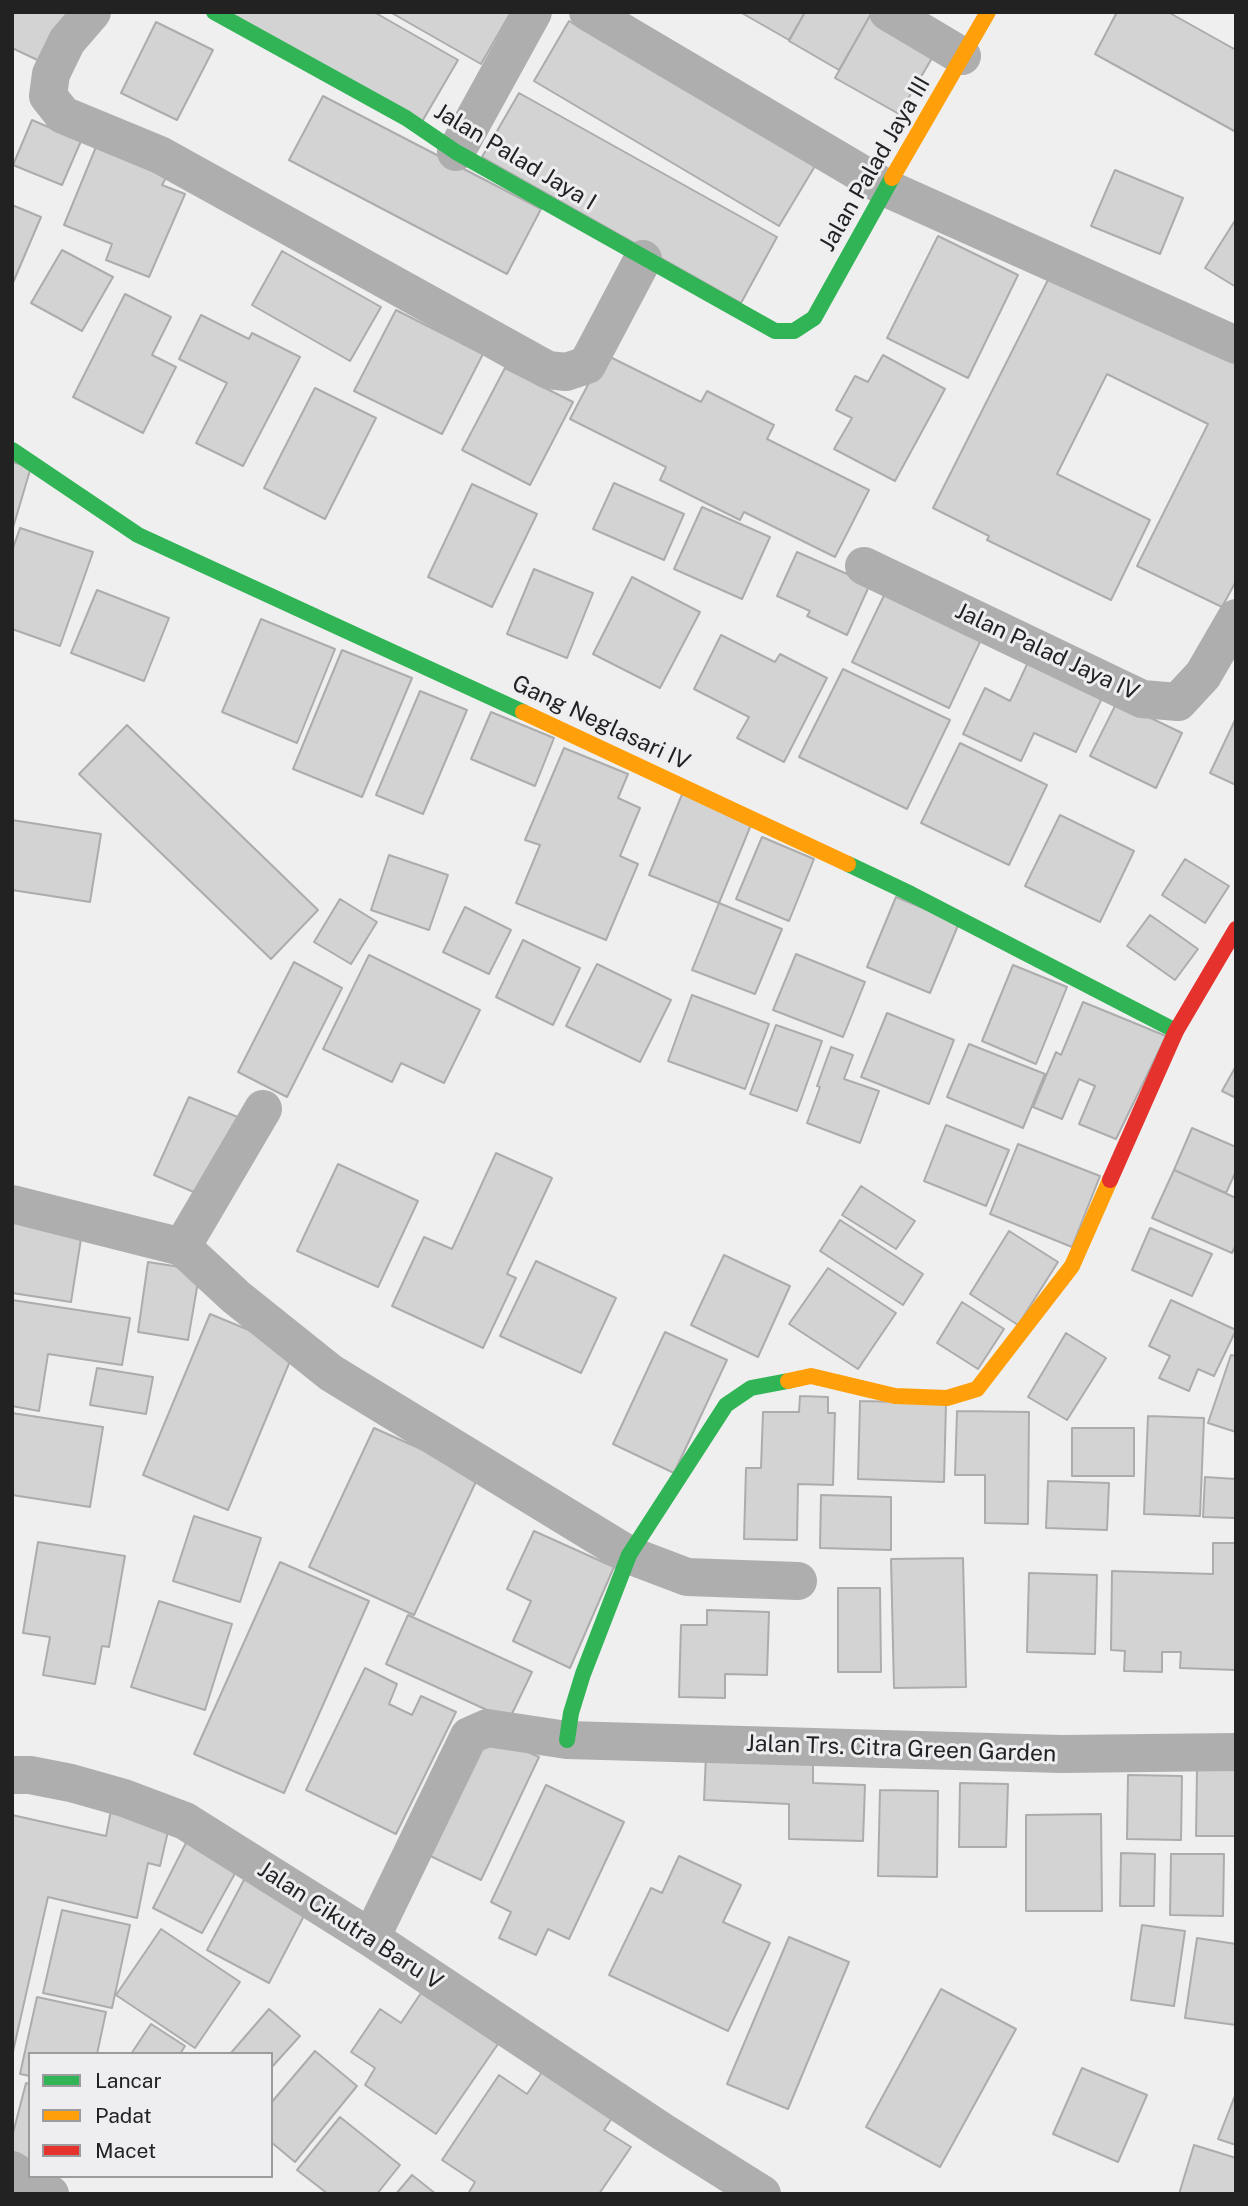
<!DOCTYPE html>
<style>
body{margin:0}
#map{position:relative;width:1248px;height:2206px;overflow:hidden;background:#efeff0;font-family:"Public Sans",sans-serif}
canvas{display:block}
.frame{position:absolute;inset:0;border:14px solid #222223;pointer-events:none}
.legend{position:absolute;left:28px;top:2052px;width:245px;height:126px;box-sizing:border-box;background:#eeeef1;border:2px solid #9c9c9f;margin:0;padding:9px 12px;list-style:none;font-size:21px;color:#222223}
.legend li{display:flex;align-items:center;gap:14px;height:35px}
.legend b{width:35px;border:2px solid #9c9c9f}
</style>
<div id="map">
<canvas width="1248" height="2206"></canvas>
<div class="frame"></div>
<ul class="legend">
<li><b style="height:9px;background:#30b455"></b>Lancar</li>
<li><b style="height:9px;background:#ff9f0a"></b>Padat</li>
<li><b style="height:9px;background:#e5322d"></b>Macet</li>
</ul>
</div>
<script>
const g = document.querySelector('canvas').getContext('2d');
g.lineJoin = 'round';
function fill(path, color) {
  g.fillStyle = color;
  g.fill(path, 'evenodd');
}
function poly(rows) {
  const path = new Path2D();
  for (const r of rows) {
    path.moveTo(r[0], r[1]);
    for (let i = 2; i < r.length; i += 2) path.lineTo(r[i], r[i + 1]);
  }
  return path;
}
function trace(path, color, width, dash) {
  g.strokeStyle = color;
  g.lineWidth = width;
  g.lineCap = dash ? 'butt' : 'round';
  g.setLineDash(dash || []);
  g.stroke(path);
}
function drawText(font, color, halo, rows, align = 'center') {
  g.font = font + ' "Public Sans",sans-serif';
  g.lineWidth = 6;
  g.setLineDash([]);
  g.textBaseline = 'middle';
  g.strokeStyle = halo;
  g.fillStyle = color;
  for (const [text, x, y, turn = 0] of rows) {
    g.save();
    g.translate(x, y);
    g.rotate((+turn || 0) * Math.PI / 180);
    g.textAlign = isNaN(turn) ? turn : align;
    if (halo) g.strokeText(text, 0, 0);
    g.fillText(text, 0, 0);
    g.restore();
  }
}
const building = poly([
 [12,12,71,12,46,64,12,48,12,12],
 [221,12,374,12,458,60,420,125,221,12],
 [390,12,511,12,481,64,390,12],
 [740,12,805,12,789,40,740,12],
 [805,12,872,12,839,70,789,41,805,12],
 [872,12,938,48,899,114,835,78,872,12],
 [1117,12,1168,12,1236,50,1236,132,1095,54,1117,12],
 [569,21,815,166,779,226,534,81,569,21],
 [156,22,213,50,177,120,121,93,156,22],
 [519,93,777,237,741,303,482,157,519,93],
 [323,96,541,209,507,274,289,160,323,96],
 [32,120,81,141,62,185,13,165,32,120],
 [98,142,169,172,162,185,185,194,149,277,106,260,112,244,64,225,98,142],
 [1115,170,1183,198,1160,254,1091,226,1115,170],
 [12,205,41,217,12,285,12,205],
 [1236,219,1236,287,1205,268,1236,219],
 [938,236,1018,275,968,378,887,338,938,236],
 [62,250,113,277,82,331,31,303,62,250],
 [282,251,381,307,350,361,252,305,282,251],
 [1054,268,1236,357,1236,581,1222,607,1137,566,1208,424,1107,374,1057,474,1150,520,1111,600,987,540,989,536,933,508,1054,268],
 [125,294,171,317,152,355,176,367,143,433,73,397,125,294],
 [396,310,483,354,442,434,354,391,396,310],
 [201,315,249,339,252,333,300,357,243,466,196,443,227,383,179,359,201,315],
 [604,354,701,402,707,391,774,425,767,439,869,490,835,557,744,512,740,520,660,480,666,467,570,419,604,354],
 [883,355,945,389,895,481,834,449,852,418,836,410,855,376,868,382,883,355],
 [505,368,573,402,530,485,462,450,505,368],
 [315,388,376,418,325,519,264,488,315,388],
 [12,462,31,467,12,531,12,462],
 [614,483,684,514,664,560,593,529,614,483],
 [472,484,537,514,492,607,428,577,472,484],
 [702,507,770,537,742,599,674,569,702,507],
 [20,528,93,552,60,646,12,629,12,551,20,528],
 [797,552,870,584,847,635,807,616,810,611,777,596,797,552],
 [534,569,593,593,567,658,507,634,534,569],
 [632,577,700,612,660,688,593,654,632,577],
 [891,581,987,627,949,708,852,662,891,581],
 [97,590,169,618,144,681,71,653,97,590],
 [261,619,335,649,297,743,222,712,261,619],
 [721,635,775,662,780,654,827,678,784,762,737,738,749,717,694,689,721,635],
 [342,650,412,678,362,797,293,769,342,650],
 [1030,658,1104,694,1076,752,1034,733,1021,761,963,734,985,688,1010,701,1030,658],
 [843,669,950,720,907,809,799,757,843,669],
 [420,691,467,710,423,814,376,795,420,691],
 [1117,702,1182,733,1156,788,1090,756,1117,702],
 [491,712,554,738,535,786,471,759,491,712],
 [1236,718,1236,785,1210,773,1236,718],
 [127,725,318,910,271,959,79,774,127,725],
 [960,743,1047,785,1009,865,921,823,960,743],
 [564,748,628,774,618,798,640,808,620,856,638,864,606,940,516,903,540,845,525,840,564,748],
 [683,792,753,820,719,903,649,875,683,792],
 [1060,815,1134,851,1100,922,1025,886,1060,815],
 [12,820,101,834,90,902,12,890,12,820],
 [762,837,814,859,789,921,736,899,762,837],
 [389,855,448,875,429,930,371,910,389,855],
 [1185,859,1229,886,1205,923,1162,895,1185,859],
 [896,897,959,923,930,993,867,967,896,897],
 [340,899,377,922,351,964,314,942,340,899],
 [719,903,782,929,755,994,692,970,719,903],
 [465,907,511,930,489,974,443,952,465,907],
 [1150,915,1198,949,1175,980,1127,946,1150,915],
 [523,940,580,968,553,1025,496,997,523,940],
 [796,954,865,982,843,1037,773,1010,796,954],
 [369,955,480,1010,444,1083,401,1063,392,1082,323,1049,369,955],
 [294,962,342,988,287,1097,238,1072,294,962],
 [597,964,671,1000,640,1062,566,1026,597,964],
 [1013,965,1067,987,1036,1064,982,1041,1013,965],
 [692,995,769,1024,745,1089,668,1061,692,995],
 [1083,1002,1166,1036,1116,1139,1079,1124,1095,1086,1079,1079,1062,1119,1033,1107,1056,1052,1061,1055,1083,1002],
 [887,1013,954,1040,929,1104,861,1077,887,1013],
 [776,1025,822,1041,797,1111,750,1094,776,1025],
 [969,1044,1045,1074,1023,1128,947,1097,969,1044],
 [831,1047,853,1055,844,1079,879,1091,860,1143,807,1123,820,1087,817,1086,831,1047],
 [1236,1066,1236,1098,1222,1091,1236,1066],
 [189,1097,245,1120,210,1199,154,1175,189,1097],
 [946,1125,1009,1150,986,1206,924,1181,946,1125],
 [1192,1128,1236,1147,1236,1171,1226,1193,1174,1170,1192,1128],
 [1018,1144,1100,1176,1072,1247,990,1214,1018,1144],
 [496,1153,552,1178,507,1274,516,1278,483,1348,392,1306,424,1237,452,1249,496,1153],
 [338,1164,418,1201,378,1287,297,1251,338,1164],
 [1174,1170,1236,1198,1236,1244,1232,1253,1152,1218,1174,1170],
 [861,1186,915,1221,896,1249,842,1215,861,1186],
 [12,1215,83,1226,71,1302,12,1293,12,1215],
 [840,1220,923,1274,903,1305,820,1251,840,1220],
 [1150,1228,1212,1254,1192,1296,1132,1270,1150,1228],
 [1009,1231,1058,1262,1018,1325,970,1294,1009,1231],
 [724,1255,790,1286,758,1357,691,1325,724,1255],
 [536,1261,616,1298,581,1373,500,1336,536,1261],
 [148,1262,200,1270,188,1340,138,1332,148,1262],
 [828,1268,896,1313,858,1369,789,1324,828,1268],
 [12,1300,130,1318,122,1365,48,1354,39,1411,12,1406,12,1300],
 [1171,1300,1236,1330,1214,1376,1198,1369,1189,1391,1159,1378,1170,1356,1149,1346,1171,1300],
 [962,1302,1004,1329,978,1369,937,1343,962,1302],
 [210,1314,295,1349,228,1510,143,1475,210,1314],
 [665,1332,727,1360,674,1473,613,1444,665,1332],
 [1066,1333,1106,1358,1067,1420,1028,1397,1066,1333],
 [1231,1355,1236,1356,1236,1432,1208,1423,1231,1355],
 [97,1368,153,1377,146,1414,90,1405,97,1368],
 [800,1396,828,1397,828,1413,835,1413,833,1485,798,1484,797,1540,744,1539,746,1468,761,1468,763,1412,799,1412,800,1396],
 [860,1401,946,1403,944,1482,858,1479,860,1401],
 [957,1411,1029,1412,1028,1524,985,1523,985,1475,955,1475,957,1411],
 [12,1413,103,1427,90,1507,12,1495,12,1413],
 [1148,1416,1204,1418,1200,1516,1144,1514,1148,1416],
 [374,1428,479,1475,414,1615,309,1567,374,1428],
 [1072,1428,1134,1428,1134,1476,1072,1476,1072,1428],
 [1205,1477,1236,1479,1236,1518,1203,1517,1205,1477],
 [1048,1481,1109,1483,1107,1530,1046,1528,1048,1481],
 [821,1495,891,1497,891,1550,820,1548,821,1495],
 [194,1516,261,1538,240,1602,173,1581,194,1516],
 [534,1531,614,1567,570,1668,513,1641,531,1601,507,1589,534,1531],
 [38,1542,125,1556,109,1647,102,1646,95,1684,43,1675,50,1637,23,1633,38,1542],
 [1213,1543,1236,1543,1236,1670,1180,1668,1181,1652,1162,1652,1162,1672,1124,1671,1125,1651,1111,1650,1112,1571,1213,1574,1213,1543],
 [963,1558,966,1687,894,1688,891,1559,963,1558],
 [280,1562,369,1601,284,1793,194,1754,280,1562],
 [1029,1573,1097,1575,1095,1654,1027,1652,1029,1573],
 [838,1588,880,1588,881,1672,838,1672,838,1588],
 [159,1601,232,1624,205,1710,131,1687,159,1601],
 [707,1610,769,1612,767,1675,725,1674,725,1698,679,1697,681,1625,707,1625,707,1610],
 [408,1615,532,1672,509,1720,386,1664,408,1615],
 [365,1668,397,1684,389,1704,412,1715,421,1696,456,1712,396,1834,306,1790,365,1668],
 [463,1721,539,1757,481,1880,405,1844,463,1721],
 [706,1755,813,1759,813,1783,865,1785,863,1841,789,1839,789,1804,704,1800,706,1755],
 [1197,1769,1236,1770,1236,1836,1196,1836,1197,1769],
 [1128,1775,1182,1776,1181,1840,1127,1839,1128,1775],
 [960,1783,1008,1784,1006,1847,959,1847,960,1783],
 [546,1785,624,1822,569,1939,548,1929,536,1955,499,1938,511,1912,491,1902,546,1785],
 [880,1790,938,1791,937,1877,878,1876,880,1790],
 [112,1805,171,1818,160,1866,148,1863,137,1918,48,1897,12,2056,12,1815,106,1836,112,1805],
 [1101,1814,1102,1911,1026,1911,1026,1815,1101,1814],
 [187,1841,238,1868,202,1933,153,1908,187,1841],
 [1121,1853,1155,1854,1154,1906,1120,1906,1121,1853],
 [1171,1854,1224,1854,1223,1916,1170,1915,1171,1854],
 [679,1856,741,1885,723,1922,770,1943,728,2031,609,1975,651,1888,662,1893,679,1856],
 [245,1878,307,1910,269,1983,207,1950,245,1878],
 [62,1910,130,1925,112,2008,43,1993,62,1910],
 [1142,1925,1185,1931,1174,2006,1131,2000,1142,1925],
 [161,1929,240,1982,195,2048,116,1995,161,1929],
 [789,1937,849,1962,788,2109,727,2084,789,1937],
 [1197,1938,1236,1944,1236,2025,1185,2018,1197,1938],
 [941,1989,1016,2029,940,2167,866,2127,941,1989],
 [421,1993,498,2044,436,2134,365,2085,375,2068,351,2052,380,2009,401,2023,421,1993],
 [37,1997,106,2012,97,2054,30,2054,30,2076,20,2074,37,1997],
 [269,2009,300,2036,271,2068,271,2054,230,2054,269,2009],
 [151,2024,185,2046,180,2054,131,2054,151,2024],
 [315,2051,357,2086,295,2162,271,2142,271,2103,315,2051],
 [546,2066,616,2112,604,2130,631,2147,599,2194,468,2194,475,2182,442,2160,499,2075,527,2094,546,2066],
 [1082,2068,1147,2095,1118,2162,1053,2134,1082,2068],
 [26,2083,30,2084,30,2167,12,2163,12,2137,26,2083],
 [1236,2093,1236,2145,1218,2139,1236,2093],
 [340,2117,400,2165,377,2194,328,2194,297,2170,340,2117],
 [1194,2145,1236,2158,1236,2194,1179,2194,1194,2145],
 [412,2175,436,2194,396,2194,412,2175]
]);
fill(building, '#d4d3d4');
trace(building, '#adacad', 2);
trace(poly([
 [92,12,67,41,51,74,48,96,63,115,160,155,548,370,566,372,587,365,643,259],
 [588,12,886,188,1236,345],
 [888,12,962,56],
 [456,152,533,12],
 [864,566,1142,699,1178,702,1203,675,1236,618],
 [263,1109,182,1247,236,1297,331,1373,629,1555,687,1577,798,1581],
 [12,1204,182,1247],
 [12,1775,30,1775,71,1783,124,1798,185,1821,371,1938,663,2132,762,2194],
 [371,1938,469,1736,487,1728,567,1740,1061,1754,1236,1752],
 [12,2170,50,2194]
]), '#aeaeaf', 38);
trace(poly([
 [214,12,406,118,456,152,775,331,794,331,814,318,892,178],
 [12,450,138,535,523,712],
 [848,864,911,894,1176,1031],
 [567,1740,571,1713,583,1674,629,1555,726,1405,751,1388,788,1381]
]), '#30b455', 16);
trace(poly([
 [892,178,988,12],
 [523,712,848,864],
 [788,1381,811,1376,895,1396,947,1398,977,1389,1072,1266,1110,1180]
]), '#ff9f0a', 16);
trace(poly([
 [1110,1180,1176,1031,1236,929]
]), '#e5322d', 16);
drawText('23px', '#222223', '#eeeef1', [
 ["Jalan Palad Jaya I",515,157,31],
 ["Jalan Palad Jaya III",875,164,-60],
 ["Jalan Palad Jaya IV",1047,652,25],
 ["Gang Neglasari IV",601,723,25],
 ["Jalan Trs. Citra Green Garden",901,1749,2],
 ["Jalan Cikutra Baru V",350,1926,33]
]);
</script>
